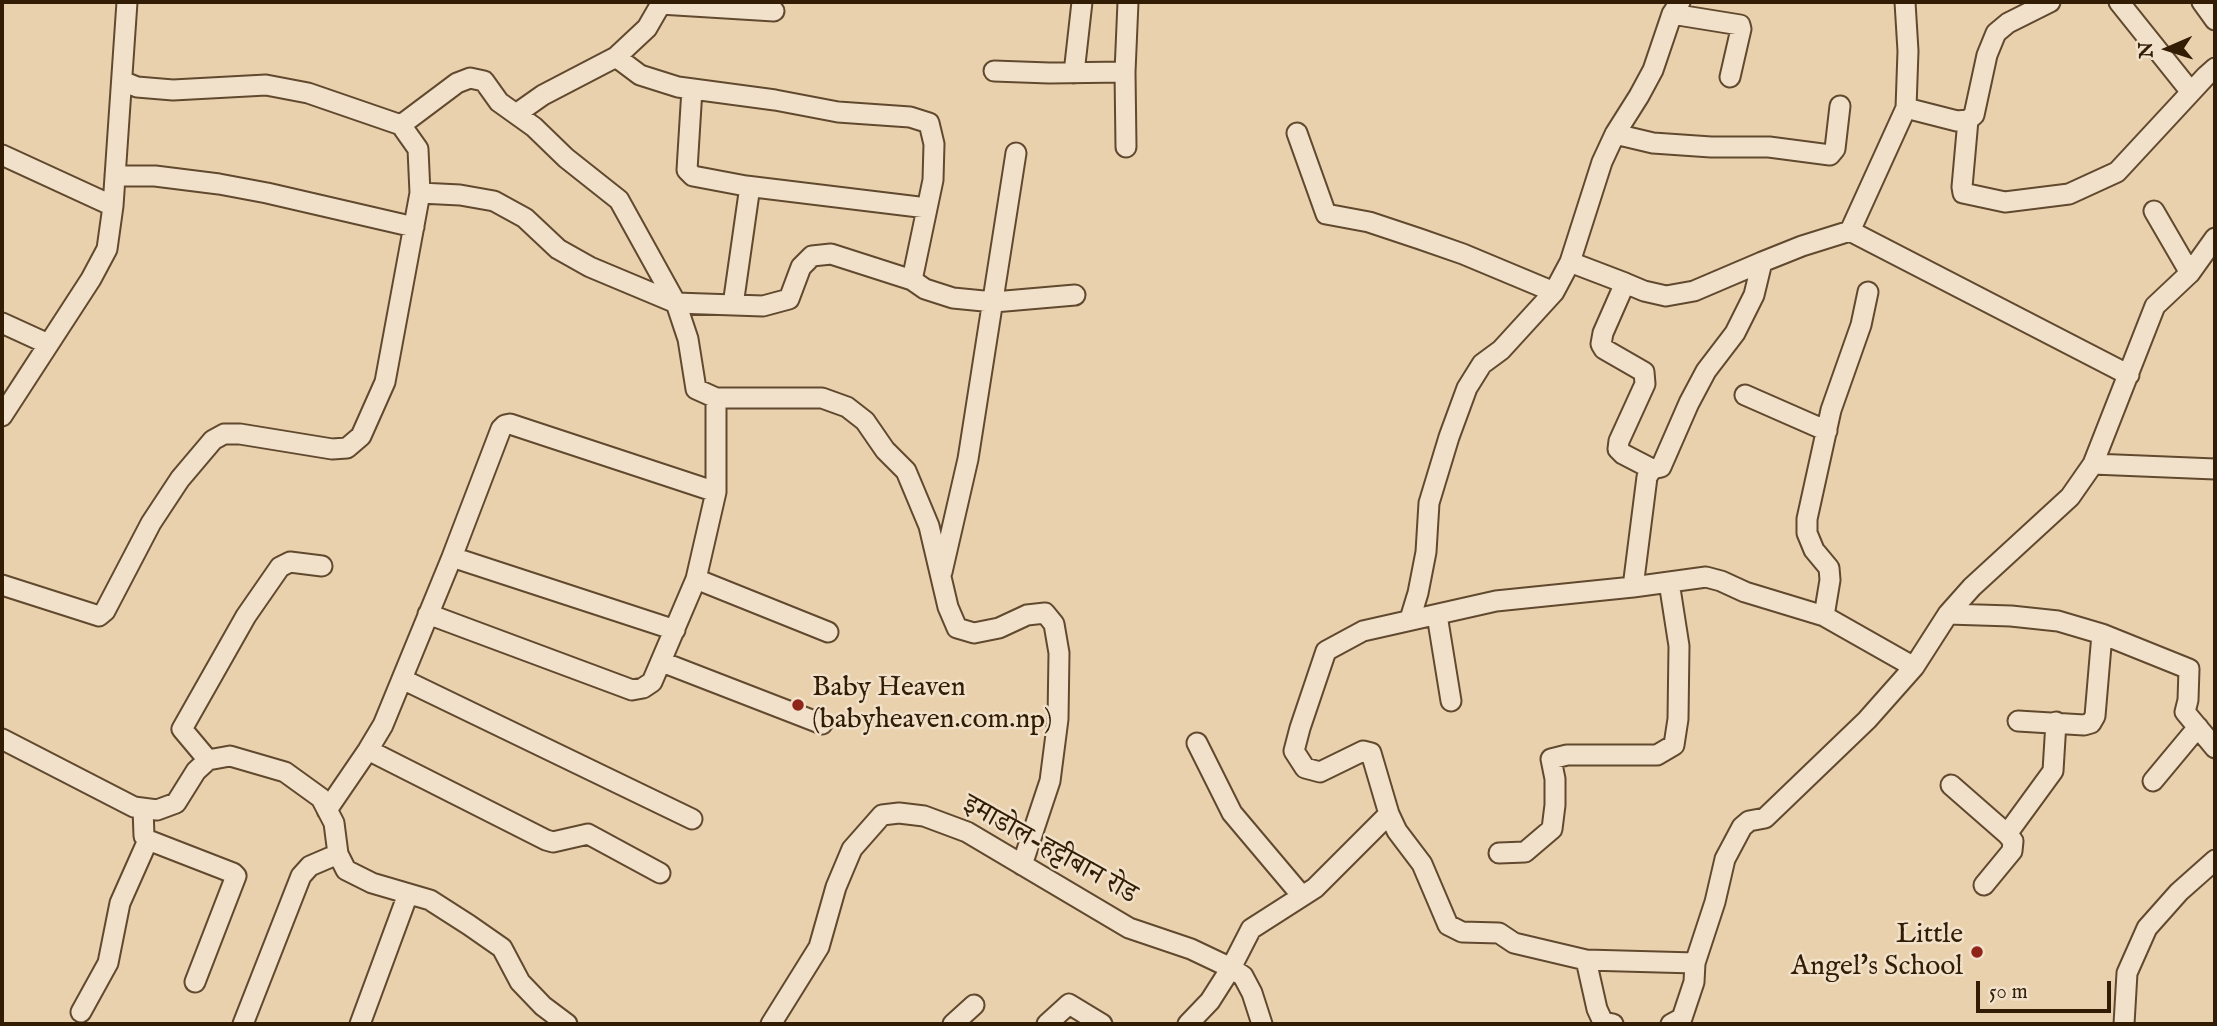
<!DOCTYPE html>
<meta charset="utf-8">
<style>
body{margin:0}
#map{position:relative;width:2217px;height:1026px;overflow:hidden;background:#ead1ad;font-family:"IM FELL English",serif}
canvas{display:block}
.frame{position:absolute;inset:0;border:4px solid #321c04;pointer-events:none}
.north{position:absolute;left:2133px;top:14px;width:70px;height:70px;-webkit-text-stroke:5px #f1e1ca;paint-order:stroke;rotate:267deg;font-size:19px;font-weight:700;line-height:28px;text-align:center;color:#321c04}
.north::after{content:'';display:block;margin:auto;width:24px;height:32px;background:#321c04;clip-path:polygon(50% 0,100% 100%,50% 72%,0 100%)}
.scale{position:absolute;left:1976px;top:981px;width:135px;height:32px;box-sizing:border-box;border:4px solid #321c04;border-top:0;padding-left:9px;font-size:21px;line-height:24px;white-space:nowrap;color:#321c04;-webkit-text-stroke:5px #f1e1ca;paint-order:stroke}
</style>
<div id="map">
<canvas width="2217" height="1026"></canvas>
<div class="frame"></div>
<div class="north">N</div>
<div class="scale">50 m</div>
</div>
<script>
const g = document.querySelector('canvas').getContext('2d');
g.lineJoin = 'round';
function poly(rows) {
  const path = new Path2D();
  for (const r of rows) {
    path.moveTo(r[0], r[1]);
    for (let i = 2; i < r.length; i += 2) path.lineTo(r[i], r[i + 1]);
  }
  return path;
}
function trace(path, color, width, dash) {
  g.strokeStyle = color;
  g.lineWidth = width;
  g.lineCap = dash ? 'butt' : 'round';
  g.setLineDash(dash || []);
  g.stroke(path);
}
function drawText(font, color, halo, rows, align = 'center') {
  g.font = font + ' "IM FELL English","Noto Serif Devanagari",serif';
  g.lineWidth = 5;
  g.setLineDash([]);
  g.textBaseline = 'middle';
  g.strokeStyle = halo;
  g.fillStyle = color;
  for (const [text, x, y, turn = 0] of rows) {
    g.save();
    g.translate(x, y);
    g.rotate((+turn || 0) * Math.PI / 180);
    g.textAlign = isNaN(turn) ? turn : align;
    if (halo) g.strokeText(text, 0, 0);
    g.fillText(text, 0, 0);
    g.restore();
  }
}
const minor = poly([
 [1905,2,1908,51,1906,108,1957,121,1968,120,1974,115,1987,55,1996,33,2008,23,2050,2],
 [2119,2,2191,92],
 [2202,2,2215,20],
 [660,4,774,11],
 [1672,14,1740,25,1741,29,1730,77],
 [616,57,640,75,678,87,775,100,838,112,910,117,929,123,934,144,933,180,912,280],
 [994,71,1049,73,1125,72],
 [1074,73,1082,2],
 [692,89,687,170,693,176,746,186,749,193,733,305],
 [516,114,543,95,616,57,647,28,662,2],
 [1968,120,1962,187,1963,193,2005,202,2069,194,2117,172,2206,76,2215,68],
 [401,125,457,83,470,78,484,81,499,102,534,127,566,158,619,200,676,303,763,306,789,299,801,267,812,256,831,254,912,280,925,289,953,298,994,302,1075,295],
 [1297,133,1326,214,1369,222,1420,239,1463,254,1554,292],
 [1615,134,1653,143,1711,147,1769,147,1830,155,1835,149,1840,106],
 [1126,147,1125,72,1128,2],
 [2,155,113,206],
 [115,176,155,176,219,184,267,193,414,227],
 [746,186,927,208],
 [420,193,460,195,494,201,525,218,558,249,590,267,676,303,688,339,696,389,716,398,822,398,847,407,865,421,885,450,906,471,929,526,948,607,957,628,974,633,999,628,1027,615,1045,613,1054,624,1059,653,1058,719,1050,781,1022,865],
 [2154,211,2190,273],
 [1850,231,2129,375],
 [1570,262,1625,283],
 [1762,262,1802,246,1850,231,1906,108],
 [2,323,48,344],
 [1745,395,1827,431],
 [2,416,91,279,107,249,113,206,127,2],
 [2093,464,2215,469],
 [452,557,675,630],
 [942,572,968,459,1016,153],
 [696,579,828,632],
 [2,585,99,616,105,611,151,523,180,479,213,440,224,434,240,434,332,449,347,448,361,436,385,382,420,193,418,149,401,125,308,93,266,85,173,90,137,87,122,81],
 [1633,587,1647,477,1652,469,1661,467,1689,403,1706,371,1735,333,1754,295,1762,262,1694,291,1666,296,1644,291,1625,283,1603,333,1601,344,1604,349,1644,372,1645,384,1619,441,1618,449,1623,454,1652,469],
 [428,614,632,690,643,688,652,682,696,579,716,492,716,398],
 [1948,614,2011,616,2058,621,2102,634,2189,669,2188,700,2185,712,2215,748],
 [1437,615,1451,701],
 [1824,616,1830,580,1829,568,1814,550,1807,533,1807,519,1831,410,1861,325,1868,292],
 [1410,619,1418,593,1426,552,1429,503,1449,437,1467,388,1482,364,1501,350,1554,292,1570,262,1602,162,1615,134,1639,96,1653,70,1672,14,1680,2],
 [662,662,822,724],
 [402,679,692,819],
 [2018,721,2084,725,2091,723,2095,716,2102,634],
 [2,739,134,807,157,810,176,803,196,771,208,760,230,756,285,772,321,798,334,823,338,854,346,870,372,883,430,900,469,925,502,948,520,982,543,1006,567,1024],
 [1197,743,1232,813,1302,896],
 [368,750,546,840,553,842,588,834,660,873],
 [208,760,182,729,246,616,280,567,290,562,322,566],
 [2153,781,2198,727],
 [1951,785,2007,834],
 [143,808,144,836,148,840,233,873,236,876,195,982],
 [327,810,368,750,383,725,452,557,501,429,505,425,510,424,716,492],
 [1499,853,1525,852,1552,829,1555,805,1555,779,1551,759,1567,755,1657,755,1674,745,1678,719,1679,646,1669,582],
 [1984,885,2012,851,2013,841,2007,834,2053,771,2056,722],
 [1586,960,1597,1009,1603,1022,1613,1024],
 [1695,963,1586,960,1514,943,1499,933,1462,932,1448,925,1422,864,1397,831,1389,814,1371,753,1363,751,1320,772,1305,768,1294,751,1300,728,1326,651,1363,631,1496,601,1633,587,1706,577,1721,581,1745,592,1824,616,1914,667,1948,614,1972,587,2070,497,2093,464,2155,306,2190,273,2215,238],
 [81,1012,108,963,120,903,148,840],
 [243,1024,301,876,310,866,338,854],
 [360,1024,408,894],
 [771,1024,819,947,836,887,852,849,882,815,899,813,924,816,967,832,1129,928,1191,949,1231,968,1243,976,1252,993,1262,1024],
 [953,1024,974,1005],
 [1047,1024,1069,1004,1102,1024],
 [1188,1024,1210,1001,1231,968,1251,929,1315,888,1389,814],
 [1671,1024,1682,1018,1694,982,1695,963,1715,902,1725,859,1742,827,1749,821,1765,818,1867,720,1914,667],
 [2124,1024,2127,973,2147,928,2179,892,2215,860]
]);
trace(minor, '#60492e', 23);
trace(minor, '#f1e1ca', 19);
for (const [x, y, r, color] of [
 [798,705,7,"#8f2418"],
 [1977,952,7,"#8f2418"]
]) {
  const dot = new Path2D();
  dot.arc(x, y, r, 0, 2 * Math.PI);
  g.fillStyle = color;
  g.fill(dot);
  trace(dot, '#f1e1ca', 2.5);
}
drawText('28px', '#321c04', '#f1e1ca', [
 ["Baby Heaven",812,689],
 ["(babyheaven.com.np)",812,721],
 ["Little",1963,936,"right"],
 ["Angel's School",1963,968,"right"]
], 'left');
drawText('28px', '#321c04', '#f1e1ca', [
 ["इमाडोल-हट्टीबान रोड",1049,851,29]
]);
</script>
